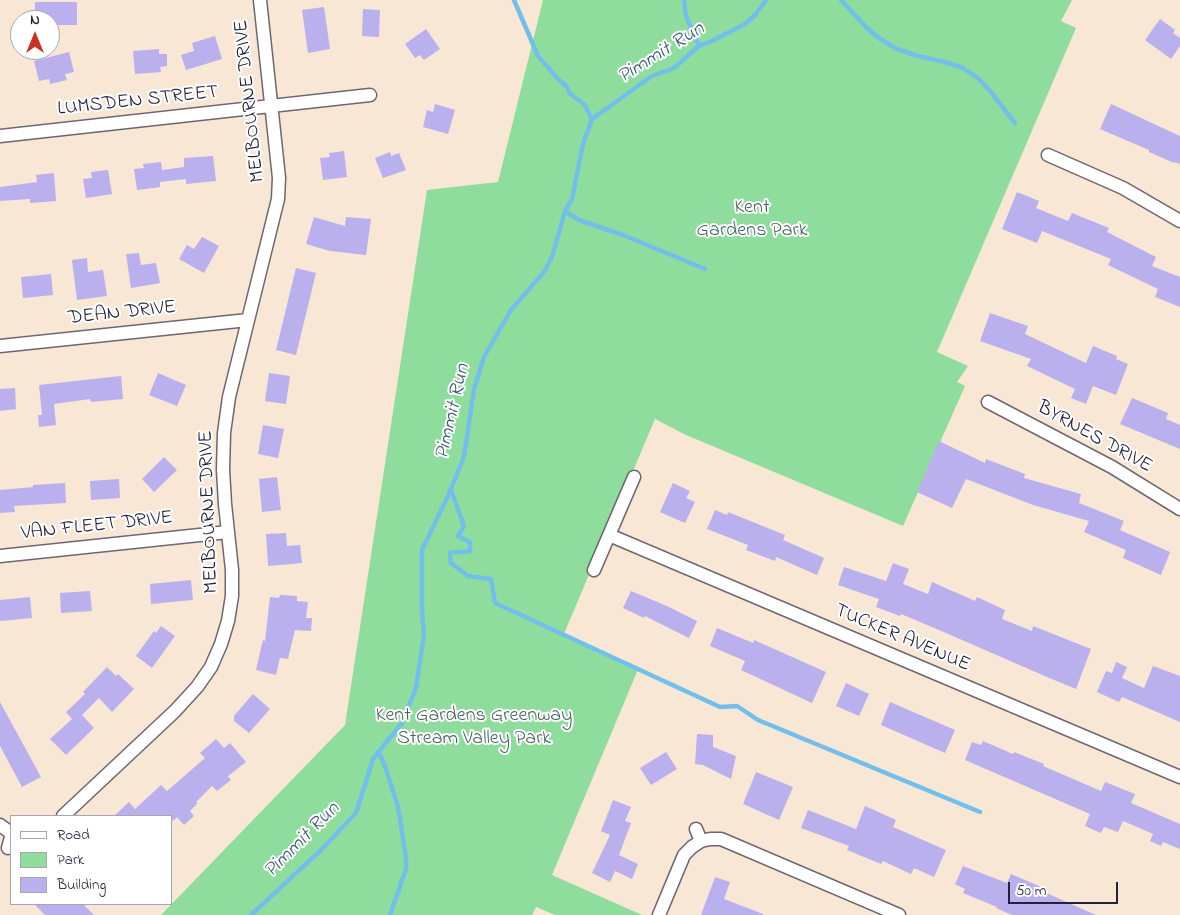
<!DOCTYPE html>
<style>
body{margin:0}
#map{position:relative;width:1180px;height:915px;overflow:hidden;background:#f8e7d4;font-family:"Indie Flower",sans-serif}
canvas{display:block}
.legend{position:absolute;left:10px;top:815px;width:162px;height:90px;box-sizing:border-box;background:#fff;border:1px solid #a7a7b1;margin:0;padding:6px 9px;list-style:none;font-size:15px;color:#22223b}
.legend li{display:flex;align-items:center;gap:10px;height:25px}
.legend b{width:25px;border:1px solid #a7a7b1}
.north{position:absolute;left:10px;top:10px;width:50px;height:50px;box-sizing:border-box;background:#fff;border:1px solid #a7a7b1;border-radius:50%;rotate:0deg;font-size:14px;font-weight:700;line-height:20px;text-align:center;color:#22223b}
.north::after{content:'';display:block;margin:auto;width:18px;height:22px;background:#c8321e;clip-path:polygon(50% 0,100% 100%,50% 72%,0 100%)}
.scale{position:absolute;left:1008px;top:882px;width:110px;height:22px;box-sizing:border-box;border:2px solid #22223b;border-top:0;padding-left:6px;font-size:15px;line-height:18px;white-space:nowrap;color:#22223b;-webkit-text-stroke:4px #fff;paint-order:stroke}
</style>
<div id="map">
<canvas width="1180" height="915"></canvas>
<ul class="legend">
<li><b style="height:6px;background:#fff"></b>Road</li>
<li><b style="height:14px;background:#8edd9c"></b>Park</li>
<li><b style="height:14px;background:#bab0ee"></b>Building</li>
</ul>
<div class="north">N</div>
<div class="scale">50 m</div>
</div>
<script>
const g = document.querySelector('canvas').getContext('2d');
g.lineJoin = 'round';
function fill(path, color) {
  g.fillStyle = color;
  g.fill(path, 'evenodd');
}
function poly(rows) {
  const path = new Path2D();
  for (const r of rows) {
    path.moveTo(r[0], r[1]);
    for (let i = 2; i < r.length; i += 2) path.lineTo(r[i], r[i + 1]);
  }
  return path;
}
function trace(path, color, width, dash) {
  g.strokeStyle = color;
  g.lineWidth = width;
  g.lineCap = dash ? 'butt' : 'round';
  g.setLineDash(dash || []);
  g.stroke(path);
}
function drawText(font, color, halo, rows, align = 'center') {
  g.font = font + ' "Indie Flower",sans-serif';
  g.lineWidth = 4;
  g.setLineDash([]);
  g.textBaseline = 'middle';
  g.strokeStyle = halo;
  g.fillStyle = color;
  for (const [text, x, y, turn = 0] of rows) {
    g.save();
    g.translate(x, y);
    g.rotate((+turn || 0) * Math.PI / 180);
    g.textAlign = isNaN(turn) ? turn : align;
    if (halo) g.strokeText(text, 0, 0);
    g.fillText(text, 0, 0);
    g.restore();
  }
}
fill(poly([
 [543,0,1072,0,1061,21,1076,28,937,352,968,366,957,382,965,386,903,526,686,435,655,419,563,636,639,667,552,875,642,915,555,915,536,907,532,915,161,915,345,725,427,190,498,182]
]), '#8edd9c');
trace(poly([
 [514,0,538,56,558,79,567,87,570,94,584,104,592,119],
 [684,0,686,16,699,46],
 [841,0,867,28,880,39,897,49,918,56,945,62,963,68,979,79,991,92,1015,123],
 [565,211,579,220,623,235,705,269],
 [451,490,464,526,458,536,470,542,470,551,450,553,451,563,468,576,491,579,495,603,720,707,737,706,758,720,980,812],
 [379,753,385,766,398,807,406,858,406,869,390,915],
 [251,915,320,851,356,813,373,759,402,723,416,688,424,635,422,610,422,550,448,496,464,457,474,389,484,357,511,310,544,272,552,257,565,211,572,199,583,144,592,119,652,76,674,68,699,46,710,42,745,24,756,14,766,0]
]), '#72bfec', 4.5);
fill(poly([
 [35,2,77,2,77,25,50,25,50,20,35,20],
 [324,7,330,49,308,53,302,10],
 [363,9,380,10,379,37,362,36],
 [1160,19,1175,30,1173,33,1180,38,1180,46,1171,59,1145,40],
 [426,29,440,49,424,60,420,55,415,58,405,44],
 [215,36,222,59,186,70,181,55,194,51,192,43],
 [159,49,159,54,167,54,167,66,160,67,161,72,135,74,133,51],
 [69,52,74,72,65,74,67,80,50,84,49,79,39,81,34,61],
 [435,104,455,110,448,134,423,127,427,110,433,112],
 [1111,104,1180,136,1180,164,1174,162,1174,163,1149,152,1149,150,1100,129],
 [344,151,347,177,323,180,320,158,330,157,329,153],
 [390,152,391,156,399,153,406,170,383,178,375,158],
 [213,156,216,181,186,184,186,179,160,182,160,187,137,190,134,169,144,168,143,164,161,162,162,170,184,167,184,158],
 [108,170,112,194,86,198,83,179,92,178,91,172],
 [54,173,56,201,30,203,30,199,0,201,0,187,37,182,36,175],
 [1017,192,1039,201,1036,208,1068,221,1072,213,1109,228,1107,232,1156,257,1152,266,1180,277,1180,307,1155,297,1158,289,1108,265,1111,259,1042,231,1037,243,1002,229],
 [314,217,345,226,346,217,371,219,366,255,330,251,306,244],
 [202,237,219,246,204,273,179,259,187,245,194,249],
 [139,253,141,265,156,263,160,283,131,288,126,254],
 [87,258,88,272,103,270,107,296,77,300,72,260],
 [296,268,316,273,296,355,276,350],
 [51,274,53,295,23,298,21,277],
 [990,313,1028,326,1025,334,1086,363,1093,346,1117,356,1116,359,1128,364,1116,395,1093,386,1086,404,1071,398,1075,389,1027,366,1031,359,980,341],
 [158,373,186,385,177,406,149,395],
 [269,373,290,376,286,404,265,401],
 [121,376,123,399,91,402,90,399,54,404,56,425,39,427,38,415,42,415,39,385],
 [15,388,16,409,0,411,0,389],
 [1132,398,1168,413,1166,419,1180,425,1180,449,1120,424],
 [263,425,284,429,278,458,258,454],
 [939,441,985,463,986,459,1025,474,1024,478,1081,494,1079,503,1124,521,1120,530,1170,552,1161,575,1123,558,1126,550,1084,532,1089,521,1033,505,966,479,952,508,917,492],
 [164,457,177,470,154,492,142,479],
 [277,477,281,510,262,512,259,479],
 [119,479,120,498,91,500,90,481],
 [65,483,66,503,14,506,15,512,0,513,0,490,33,487,33,485],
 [673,483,690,491,686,498,695,502,685,523,660,512],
 [715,510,727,515,728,512,785,535,783,540,824,558,817,575,776,557,775,561,746,550,748,545,707,529],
 [286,533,287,546,300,545,302,563,268,566,266,534],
 [893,563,909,569,903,584,928,594,932,582,975,601,977,597,1005,610,1002,619,1032,631,1033,626,1091,649,1076,689,1047,677,946,633,901,614,900,616,876,607,879,599,838,585,844,567,886,581],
 [191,580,193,600,151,604,150,584],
 [90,591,92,611,61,613,60,593],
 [631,591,667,606,697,621,689,638,645,616,644,618,623,608],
 [280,595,297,596,297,601,308,602,306,618,312,618,311,631,295,630,288,659,280,658,276,675,256,670,263,640,265,641,270,597,279,598],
 [30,597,32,618,0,621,0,600],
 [161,626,175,636,152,668,136,656,154,631,156,633],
 [717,628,753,643,754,640,826,672,812,703,741,670,745,661,710,646],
 [1116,662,1127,667,1122,678,1144,688,1153,666,1180,676,1180,722,1122,697,1119,702,1097,692,1106,671,1112,673],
 [107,667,116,676,118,674,134,689,112,712,99,698,82,715,94,728,66,755,50,739,72,719,66,712,85,694,83,692],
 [846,683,869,694,859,716,836,706],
 [253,694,270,709,249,733,234,721,234,716],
 [0,702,41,777,22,787,0,746],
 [890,702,955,730,945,753,881,725],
 [697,734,713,735,713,747,736,756,731,779,703,765,695,764],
 [216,739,224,748,230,743,246,762,228,776,231,780,217,791,212,786,196,802,198,803,190,811,194,816,184,825,177,817,173,821,171,816,114,816,129,802,135,809,161,785,167,791,205,758,200,753],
 [983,741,1013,754,1014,752,1044,764,1043,766,1101,791,1105,782,1135,794,1131,803,1180,824,1180,849,1163,842,1161,846,1150,841,1153,834,1123,821,1118,832,1104,827,1101,833,1085,826,1090,814,965,760,972,742,981,745],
 [666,752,677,769,651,785,640,768],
 [756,772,793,787,779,820,743,804],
 [613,800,631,807,625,821,631,823,619,855,638,864,632,879,615,871,610,882,592,873,610,835,601,831],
 [865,806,896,820,893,827,946,850,934,877,914,868,911,874,883,861,881,864,847,850,849,846,801,828,808,810,856,829],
 [963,866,1007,883,1011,874,1046,889,1044,892,1096,915,1012,915,996,908,997,907,963,893,965,889,955,884],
 [715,877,730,882,724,899,763,914,763,915,701,915],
 [34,904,83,904,94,915,45,915]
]), '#bab0ee');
const minor = poly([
 [0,136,370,95],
 [1048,155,1123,188,1180,221],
 [0,346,248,320],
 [988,402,1112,467,1180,509],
 [609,535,1180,777],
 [0,556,228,532],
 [594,570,634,477],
 [63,816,175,711,197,687,211,667,221,644,228,621,232,596,232,570,225,504,223,470,224,433,229,397,278,199,279,178,260,0],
 [0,825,11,833],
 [696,829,701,841],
 [8,848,11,837],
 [659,915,684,855,692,847,701,841,710,839,721,839,899,915]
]);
trace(minor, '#6d6771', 15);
trace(minor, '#fff', 12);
drawText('20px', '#22223b', '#fff', [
 ["MELBOURNE DRIVE",251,101,-96],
 ["LUMSDEN STREET",138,102,-6],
 ["DEAN DRIVE",122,314,-6],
 ["BYRNES DRIVE",1094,438,29],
 ["MELBOURNE DRIVE",210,512,-92],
 ["VAN FLEET DRIVE",97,527,-6],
 ["TUCKER AVENUE",902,639,23]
]);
drawText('20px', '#48635d', '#fff', [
 ["Kent",752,209],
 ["Gardens Park",752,232],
 ["Kent Gardens Greenway",474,717],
 ["Stream Valley Park",474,740]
]);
drawText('italic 21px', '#3e5979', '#fff', [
 ["Pimmit Run",662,54,-32],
 ["Pimmit Run",454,412,-77],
 ["Pimmit Run",303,841,-45]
]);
</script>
